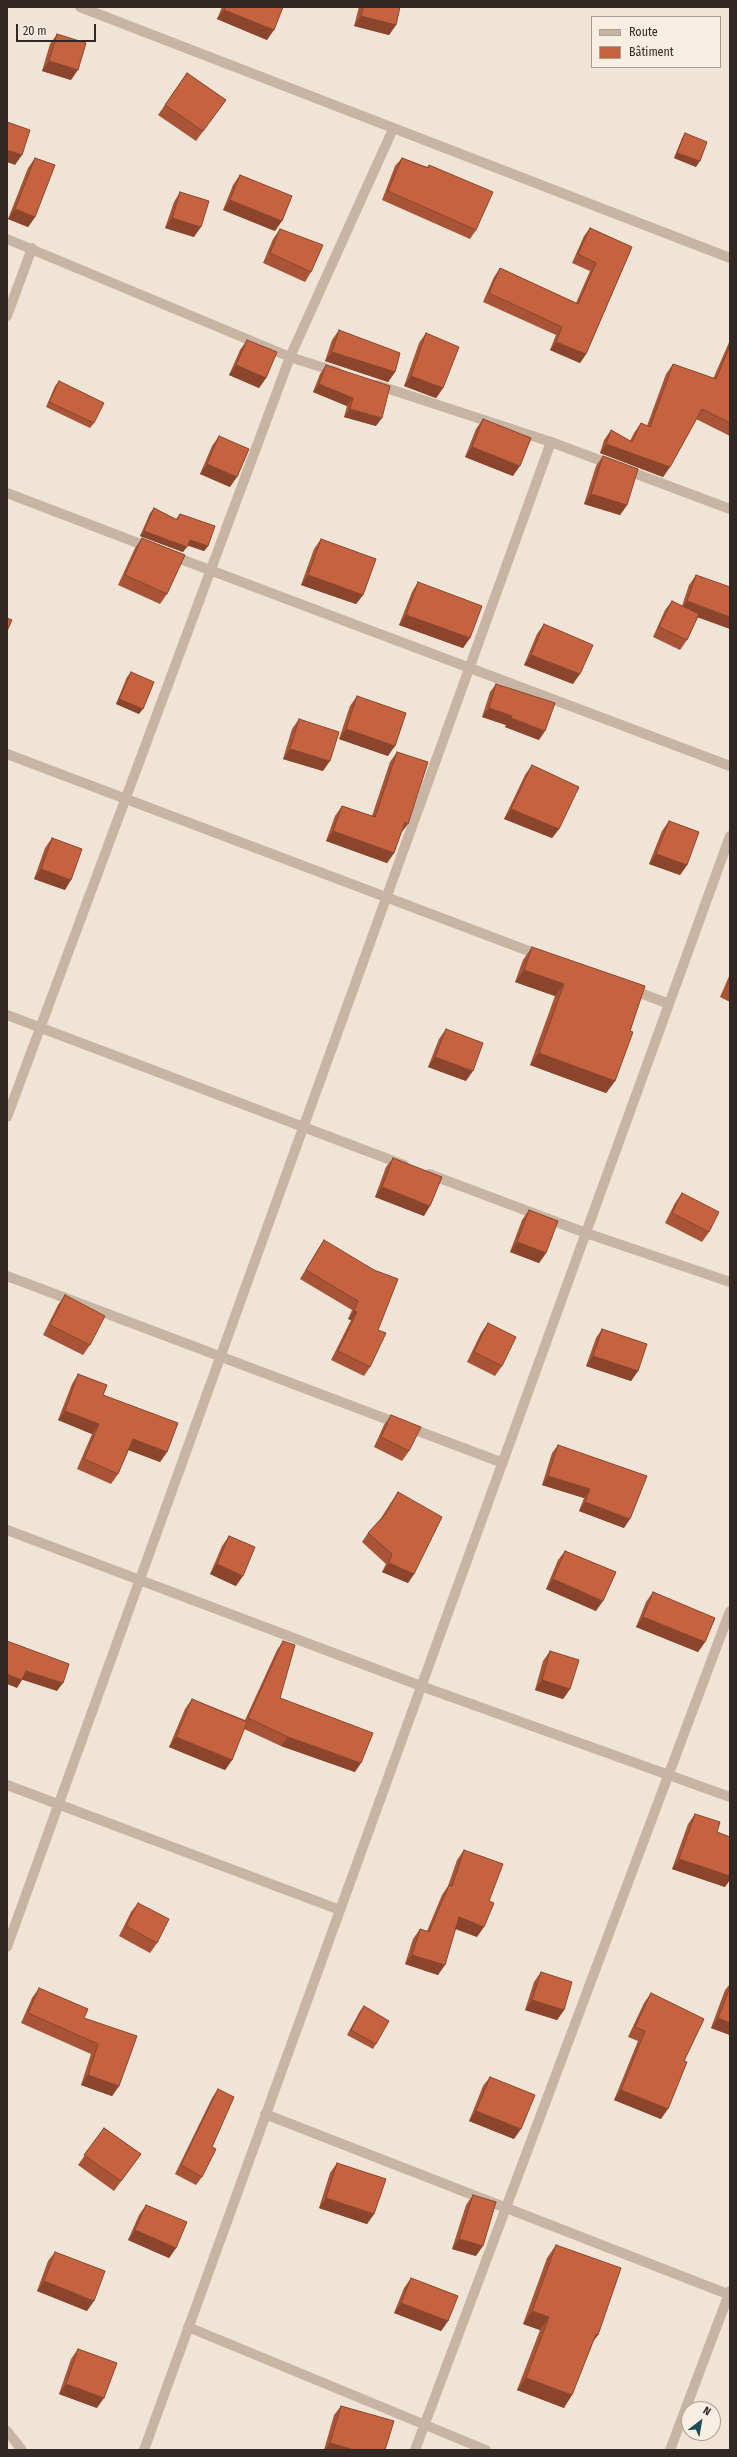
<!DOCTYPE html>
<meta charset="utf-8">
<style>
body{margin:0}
#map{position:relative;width:737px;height:2457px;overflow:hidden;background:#f0e4d6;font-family:"Fira Sans Condensed",sans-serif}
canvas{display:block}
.frame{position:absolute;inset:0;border:8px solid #322925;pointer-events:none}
.legend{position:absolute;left:591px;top:16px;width:130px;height:52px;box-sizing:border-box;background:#f8eee2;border:1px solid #a99f96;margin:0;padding:5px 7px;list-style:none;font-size:12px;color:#322925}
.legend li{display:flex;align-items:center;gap:8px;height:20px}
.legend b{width:20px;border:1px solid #a99f96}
.north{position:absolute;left:681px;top:2401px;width:40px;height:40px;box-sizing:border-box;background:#f8eee2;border:1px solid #a99f96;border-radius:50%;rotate:31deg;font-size:11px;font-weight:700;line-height:16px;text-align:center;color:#322925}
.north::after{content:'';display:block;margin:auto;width:14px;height:18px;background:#1b4e53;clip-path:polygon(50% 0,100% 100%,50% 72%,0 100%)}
.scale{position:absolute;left:16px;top:24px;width:80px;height:18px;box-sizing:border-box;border:2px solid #322925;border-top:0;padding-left:5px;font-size:12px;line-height:14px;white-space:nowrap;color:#322925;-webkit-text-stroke:3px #f8eee2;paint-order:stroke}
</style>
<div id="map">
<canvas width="737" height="2457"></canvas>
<div class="frame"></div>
<ul class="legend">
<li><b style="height:5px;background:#c8b4a2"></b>Route</li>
<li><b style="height:11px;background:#c5623f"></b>Bâtiment</li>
</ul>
<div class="north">N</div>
<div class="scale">20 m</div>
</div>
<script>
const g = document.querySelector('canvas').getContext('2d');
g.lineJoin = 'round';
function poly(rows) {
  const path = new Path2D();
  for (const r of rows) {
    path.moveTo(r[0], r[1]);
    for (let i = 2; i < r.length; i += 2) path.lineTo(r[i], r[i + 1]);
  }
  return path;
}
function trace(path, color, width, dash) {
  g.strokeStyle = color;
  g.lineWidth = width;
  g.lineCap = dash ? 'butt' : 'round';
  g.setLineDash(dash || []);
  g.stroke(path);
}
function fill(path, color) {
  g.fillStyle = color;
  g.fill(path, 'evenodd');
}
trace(poly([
 [80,7,730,258],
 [7,239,290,357,337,372],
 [7,316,32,248],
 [377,385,551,442,730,509],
 [7,493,151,548],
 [170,555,730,766],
 [7,754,542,956],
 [630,989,669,1004],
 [7,1015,404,1165],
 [7,1117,290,357,393,129],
 [429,1174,586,1233,730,1282],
 [7,1276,503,1463],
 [7,1530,421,1686,730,1797],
 [7,1785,340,1910],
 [7,1947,551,442],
 [265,2114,730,2295],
 [188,2327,486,2450],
 [144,2450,730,836],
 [415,2450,730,1611],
 [670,2450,730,2291]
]), '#c8b4a2', 10);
trace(poly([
 [7,2431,22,2450]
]), '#c8b4a2', 10);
fill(poly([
 [222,7,283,7,267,40,217,19],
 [359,7,400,7,396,25,389,35,354,26],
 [57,34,71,80,42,71,50,44],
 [187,73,226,100,196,141,158,115],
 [685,133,696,167,674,158,682,138],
 [35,158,35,217,28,227,8,219,28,168],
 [402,158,427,167,429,165,476,230,470,239,382,200,395,166],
 [240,175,275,231,223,210,233,185],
 [180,192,194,237,165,228,174,202],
 [590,228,632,247,586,354,580,363,550,350,556,335,483,302,494,277,500,268,576,303,590,271,572,263,584,236],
 [280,229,311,272,305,282,263,263,273,239],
 [339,330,395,372,388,382,325,361,332,340],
 [426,333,443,388,436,398,404,386,419,343],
 [247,340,266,378,259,388,229,375,240,350],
 [730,340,730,436,696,419,670,467,663,477,600,453,604,440,611,430,630,441,634,433,641,423,647,426,666,374,673,364,713,379],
 [326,365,376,426,344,417,347,406,313,392,320,374],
 [59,381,94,423,90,428,46,407,55,386],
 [483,419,513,476,465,457,476,429],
 [219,436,230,487,200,474,212,446],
 [603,456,627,505,620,515,584,504,596,466],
 [154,508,176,519,180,514,208,546,204,551,187,545,183,552,140,536,150,513],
 [142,538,167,594,160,604,118,585,135,548],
 [321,539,363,595,356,604,301,585,314,549],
 [696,575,698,617,687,640,680,650,653,637,665,610,672,601,682,606,689,585],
 [418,582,470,638,463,648,399,625,412,592],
 [544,624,573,684,524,665,537,634],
 [131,672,139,714,116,704,127,677],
 [496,684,539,740,505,727,506,725,482,717,490,692],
 [357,696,388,756,339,739,350,706],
 [299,719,323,771,283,759,292,729],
 [397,752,394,853,387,863,326,841,335,816,342,806,372,816,390,762],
 [532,765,559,829,552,838,504,819,525,775],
 [669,821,687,865,680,875,649,864,662,831],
 [52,838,65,890,34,879,45,848],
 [532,947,630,1031,615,1081,606,1093,530,1065,555,996,515,982,523,960],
 [730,974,730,1002,720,997],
 [446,1029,466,1081,428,1067,439,1039],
 [393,1158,424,1216,375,1197,386,1167],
 [682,1193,709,1232,702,1242,665,1223,675,1203],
 [529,1210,546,1253,539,1263,510,1252,522,1220],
 [324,1240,378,1330,370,1367,364,1376,331,1360,351,1320,348,1319,352,1310,300,1279,318,1249],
 [65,1295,90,1345,83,1355,43,1335,58,1305],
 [488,1323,502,1366,495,1376,467,1362,481,1333],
 [602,1329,638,1371,631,1381,586,1366,596,1338],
 [78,1374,103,1395,167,1452,160,1462,128,1450,118,1474,111,1484,77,1469,92,1434,58,1420,72,1384],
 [391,1415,409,1451,402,1461,374,1447,384,1425],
 [558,1445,624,1528,579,1511,584,1498,542,1485,552,1453],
 [398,1492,414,1574,408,1583,382,1572,386,1564,362,1542,368,1533,381,1518,392,1501],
 [229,1536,236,1586,210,1574,222,1546],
 [565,1551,596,1611,546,1589,558,1560],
 [653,1592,705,1642,698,1652,636,1627,646,1602],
 [283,1641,280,1698,355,1772,281,1746,244,1729,232,1760,225,1770,169,1747,185,1709,192,1699,245,1720,277,1650],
 [550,1651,570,1689,563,1699,535,1690,543,1661],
 [695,1814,717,1832,725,1887,672,1869,688,1824],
 [464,1850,477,1937,455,1929,438,1975,405,1964,413,1939,420,1929,427,1931,442,1895,448,1886,457,1860],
 [138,1903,157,1943,150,1953,119,1936,131,1912],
 [541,1972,564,2010,557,2020,525,2010,534,1982],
 [730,1984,730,2035,711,2028,725,1990],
 [39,1988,84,2018,119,2086,112,2096,81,2085,91,2054,21,2023,32,1998],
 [651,1993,684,2061,661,2119,614,2100,638,2041,628,2037,644,2003],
 [364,2006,376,2044,373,2049,347,2035,360,2011],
 [490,2077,514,2139,469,2121,483,2086],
 [218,2089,212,2147,202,2177,196,2185,175,2174,212,2098],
 [104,2128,141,2154,114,2191,78,2165],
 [337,2163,374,2214,367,2224,319,2208,330,2173],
 [473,2195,476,2256,452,2249,466,2205],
 [146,2205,176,2248,169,2258,128,2240,139,2215],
 [556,2245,593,2342,564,2408,517,2390,540,2330,523,2324,547,2258],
 [55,2252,87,2311,37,2291,48,2261],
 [411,2278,448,2321,441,2331,394,2313,404,2288],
 [78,2349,97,2408,59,2394,71,2359],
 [341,2406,385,2450,324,2450,334,2415]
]), '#a95436');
fill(poly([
 [224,10,274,30,267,40,217,19],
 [361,16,396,25,389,35,354,26],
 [49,61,78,70,71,80,42,71],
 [7,150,22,155,15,165,7,162],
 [677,153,700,161,696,167,674,158],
 [230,200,282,221,275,231,223,210],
 [15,209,35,217,28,227,8,219],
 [172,218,201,227,194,237,165,228],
 [556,342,586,354,580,363,550,350],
 [332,352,395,372,388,382,325,361],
 [236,365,266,378,259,388,229,375],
 [411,376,443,388,436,398,404,386],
 [319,384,353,398,347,406,313,392],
 [350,409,382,418,376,426,344,417],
 [606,444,670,467,663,477,600,453],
 [472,447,520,466,513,476,465,457],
 [207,464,237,477,230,487,200,474],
 [591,494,627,505,620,515,584,504],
 [144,531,187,547,183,552,140,536],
 [190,540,208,546,204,551,186,545],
 [308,575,363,595,356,604,301,585],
 [687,601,730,617,730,629,680,611],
 [406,615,470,638,463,648,399,625],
 [531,655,580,674,573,684,524,665],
 [119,699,143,709,139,714,116,704],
 [489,708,512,716,506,725,482,717],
 [511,718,545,731,539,740,505,727],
 [346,729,395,746,388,756,339,739],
 [290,749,330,761,323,771,283,759],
 [511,809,559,829,552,838,504,819],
 [405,822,408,824,401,833],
 [333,831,394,853,387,863,326,841],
 [656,854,687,865,680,875,649,864],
 [41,869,71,880,65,890,34,879],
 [524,970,564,984,555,996,515,982],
 [539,1053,615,1081,606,1093,530,1065],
 [435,1057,473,1071,466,1081,428,1067],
 [382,1187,430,1206,424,1216,375,1197],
 [517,1242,546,1253,539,1263,510,1252],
 [354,1311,357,1312,351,1320,348,1319],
 [593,1356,638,1371,631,1381,586,1366],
 [65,1411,99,1424,92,1434,58,1420],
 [133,1439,167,1452,160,1462,126,1449],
 [548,1476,590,1489,584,1498,542,1485],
 [585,1502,630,1519,624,1528,579,1511],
 [389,1563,414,1574,408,1583,382,1572],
 [217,1564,243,1576,236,1586,210,1574],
 [553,1579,603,1601,596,1611,546,1589],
 [643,1617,705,1642,698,1652,636,1627],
 [26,1671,63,1683,57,1691,20,1679],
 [7,1674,22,1680,17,1688,7,1684],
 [542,1680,570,1689,563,1699,535,1690],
 [176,1737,232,1760,225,1770,169,1747],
 [288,1737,361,1763,355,1772,281,1746],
 [679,1859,730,1876,730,1880,725,1887,672,1869],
 [459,1917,484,1927,477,1937,452,1927],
 [412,1955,445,1965,438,1975,405,1964],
 [532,2000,564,2010,557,2020,525,2010],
 [718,2018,730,2023,730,2035,711,2028],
 [88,2075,119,2086,112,2096,81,2085],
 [621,2090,668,2109,661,2119,614,2100],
 [476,2111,521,2129,514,2139,469,2121],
 [326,2198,374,2214,367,2224,319,2208],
 [135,2230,176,2248,169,2258,128,2240],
 [459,2239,483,2246,476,2256,452,2249],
 [44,2281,94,2301,87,2311,37,2291],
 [401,2303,448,2321,441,2331,394,2313],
 [532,2311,549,2317,540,2330,523,2324],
 [596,2334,598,2335,589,2347],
 [526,2378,572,2395,564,2408,517,2390],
 [66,2384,104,2398,97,2408,59,2394],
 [330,2443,354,2450,325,2450]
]), '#8a452c');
const building = poly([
 [225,7,283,7,274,30,224,10,225,7],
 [363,7,400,7,396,25,361,16,363,7],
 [57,34,86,43,78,70,49,61,57,34],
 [187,73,226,100,203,131,165,105,187,73],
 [7,122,30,130,22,155,7,150,7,122],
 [685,133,707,142,700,161,677,153,685,133],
 [35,158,55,165,35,217,15,209,35,158],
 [402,158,428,168,429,165,493,192,476,230,388,191,402,158],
 [240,175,292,196,282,221,230,200,240,175],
 [180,192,209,201,201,227,172,218,180,192],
 [590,228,632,247,586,354,556,342,562,327,489,293,500,268,578,304,596,263,578,254,590,228],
 [280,229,323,245,311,272,270,253,280,229],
 [339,330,400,353,395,372,332,352,339,330],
 [426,333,459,347,443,388,411,376,426,333],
 [247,340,277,352,266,378,236,365,247,340],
 [730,346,730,423,702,409,670,467,606,444,611,430,632,442,641,423,650,427,673,364,716,379,730,346],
 [326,365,390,386,382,418,350,409,353,398,319,384,326,365],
 [59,381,104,403,94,423,49,402,59,381],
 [483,419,531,438,520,466,472,447,483,419],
 [219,436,249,449,237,477,207,464,219,436],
 [603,456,638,469,627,505,591,494,603,456],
 [154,508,177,520,180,514,215,526,208,546,190,540,187,547,144,531,154,508],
 [142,538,185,555,167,594,125,575,142,538],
 [321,539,376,559,363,595,308,575,321,539],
 [696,575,730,587,730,617,687,601,696,575],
 [418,582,482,606,470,638,406,615,418,582],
 [672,601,699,614,687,640,659,627,672,601],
 [7,618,12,620,7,631,7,618],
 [544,624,593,645,580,674,531,655,544,624],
 [131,672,154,682,143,709,119,699,131,672],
 [496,684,555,703,545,731,511,718,512,716,489,708,496,684],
 [357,696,406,713,395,746,346,729,357,696],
 [299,719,339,732,330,761,290,749,299,719],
 [397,752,428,762,408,824,405,822,394,853,333,831,342,806,375,817,397,752],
 [532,765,579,787,559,829,511,809,532,765],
 [669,821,699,832,687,865,656,854,669,821],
 [52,838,82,849,71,880,41,869,52,838],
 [532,947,645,986,630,1031,633,1032,615,1081,539,1053,564,984,524,970,532,947],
 [730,979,730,989,727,987,730,979],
 [446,1029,483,1043,473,1071,435,1057,446,1029],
 [393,1158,442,1177,430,1206,382,1187,393,1158],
 [682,1193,719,1212,709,1232,672,1213,682,1193],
 [529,1210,558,1221,546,1253,517,1242,529,1210],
 [324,1240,374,1270,398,1279,378,1330,386,1333,370,1367,338,1351,357,1312,354,1311,358,1301,306,1270,324,1240],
 [65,1295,105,1316,90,1345,50,1325,65,1295],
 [488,1323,516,1337,502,1366,474,1352,488,1323],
 [602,1329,647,1344,638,1371,593,1356,602,1329],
 [78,1374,107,1385,103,1395,178,1423,167,1452,133,1439,118,1474,84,1459,99,1424,65,1411,78,1374],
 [391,1415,421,1427,409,1451,381,1437,391,1415],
 [558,1445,647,1476,630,1519,585,1502,590,1489,548,1476,558,1445],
 [398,1492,442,1517,414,1574,389,1563,392,1554,368,1533,385,1515,398,1492],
 [229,1536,255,1547,243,1576,217,1564,229,1536],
 [565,1551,616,1572,603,1601,553,1579,565,1551],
 [653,1592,715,1618,705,1642,643,1617,653,1592],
 [7,1641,69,1664,63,1683,26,1671,22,1680,7,1674,7,1641],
 [283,1641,295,1645,280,1698,373,1733,361,1763,288,1737,248,1718,283,1641],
 [550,1651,579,1660,570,1689,542,1680,550,1651],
 [192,1699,247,1722,232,1760,176,1737,192,1699],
 [695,1814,720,1822,717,1832,730,1837,730,1876,679,1859,695,1814],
 [464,1850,503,1864,489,1901,494,1903,484,1927,459,1917,445,1965,412,1955,420,1929,429,1932,449,1885,452,1886,464,1850],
 [138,1903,169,1919,157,1943,126,1926,138,1903],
 [541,1972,572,1982,564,2010,532,2000,541,1972],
 [730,1987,730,2023,718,2018,730,1987],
 [39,1988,88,2009,84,2018,137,2036,119,2086,88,2075,98,2044,28,2013,39,1988],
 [651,1993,704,2019,684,2061,687,2062,668,2109,621,2090,645,2031,635,2027,651,1993],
 [364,2006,389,2021,376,2044,351,2030,364,2006],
 [490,2077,535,2095,521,2129,476,2111,490,2077],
 [218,2089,234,2097,212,2147,216,2149,202,2177,181,2165,218,2089],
 [104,2128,141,2154,121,2181,84,2155,104,2128],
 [337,2163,386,2179,374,2214,326,2198,337,2163],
 [473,2195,496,2202,483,2246,459,2239,473,2195],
 [146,2205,187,2222,176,2248,135,2230,146,2205],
 [556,2245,621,2268,598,2335,596,2334,572,2395,526,2378,549,2317,532,2311,556,2245],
 [55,2252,105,2271,94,2301,44,2281,55,2252],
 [411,2278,458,2296,448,2321,401,2303,411,2278],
 [78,2349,117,2363,104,2398,66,2384,78,2349],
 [341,2406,394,2421,385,2450,354,2450,330,2443,341,2406]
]);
fill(building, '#c5623f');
trace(building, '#8a452c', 1);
</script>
